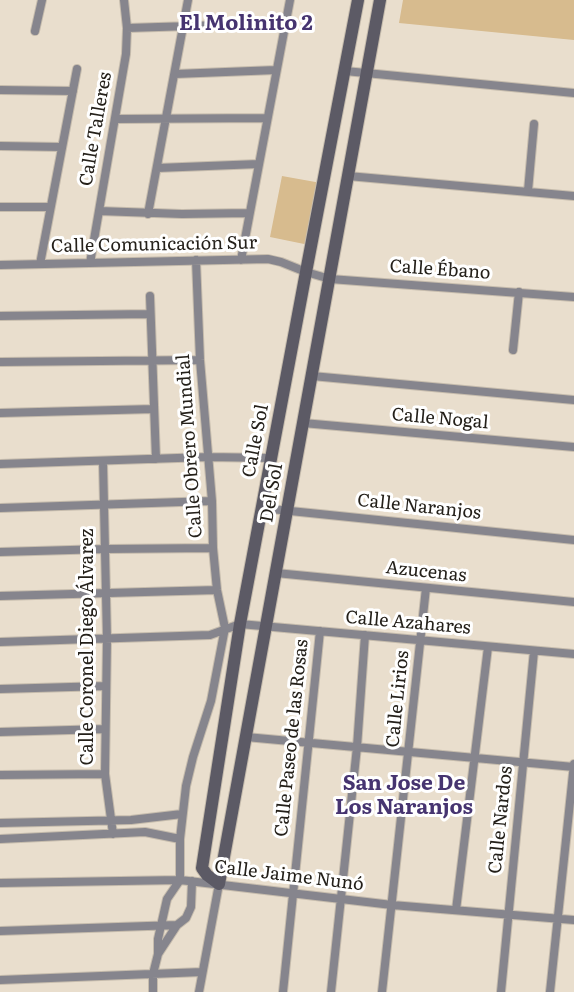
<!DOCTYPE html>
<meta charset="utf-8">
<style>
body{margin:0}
canvas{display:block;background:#e9decd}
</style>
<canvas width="574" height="992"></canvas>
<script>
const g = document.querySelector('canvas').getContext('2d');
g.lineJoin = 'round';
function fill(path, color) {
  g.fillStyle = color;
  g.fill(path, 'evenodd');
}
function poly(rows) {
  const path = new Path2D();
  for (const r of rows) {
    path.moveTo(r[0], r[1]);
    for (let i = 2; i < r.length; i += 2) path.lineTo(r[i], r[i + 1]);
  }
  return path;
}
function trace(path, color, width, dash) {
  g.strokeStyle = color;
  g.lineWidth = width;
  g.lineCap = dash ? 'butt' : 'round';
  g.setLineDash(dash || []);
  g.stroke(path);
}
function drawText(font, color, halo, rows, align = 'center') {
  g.font = font + ' Literata,serif';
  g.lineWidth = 6;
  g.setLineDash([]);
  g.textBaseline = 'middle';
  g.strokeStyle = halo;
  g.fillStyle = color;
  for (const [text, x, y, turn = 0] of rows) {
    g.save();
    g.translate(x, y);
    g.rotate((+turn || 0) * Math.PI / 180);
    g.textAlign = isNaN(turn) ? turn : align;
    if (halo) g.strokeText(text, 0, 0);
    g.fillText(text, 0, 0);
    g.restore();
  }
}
fill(poly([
 [403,0,574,0,574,40,399,23],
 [282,176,321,183,309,245,270,237]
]), '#d7bb8e');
const street = poly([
 [127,28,285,23],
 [35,31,42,0],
 [345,71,574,93],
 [175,74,276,70],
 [0,90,73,91],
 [115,119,267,118],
 [0,146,62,147],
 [157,168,259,164],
 [348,176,574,196],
 [528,191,534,124],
 [0,207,50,207],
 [99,211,182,214,249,213],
 [148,214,188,0],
 [241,260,290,0],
 [90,263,126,54,127,28,124,0],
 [40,264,77,69],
 [0,265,268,259,281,262,306,272,330,279,574,297],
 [150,296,156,459],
 [0,316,150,314],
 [513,350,519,292],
 [0,362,200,360],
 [312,376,574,400],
 [0,413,154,409],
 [303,423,574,447],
 [103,461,107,639,105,774,113,834],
 [0,464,207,457,271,458],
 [0,508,212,501],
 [261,508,574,540],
 [0,552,105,549,213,548],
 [276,573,574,602],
 [0,596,217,590],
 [0,642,210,635,240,624,574,654],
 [0,689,106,686],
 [0,732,105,729],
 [246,737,574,767],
 [0,775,105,774],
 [0,823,131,820,182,814],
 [0,839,145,832,180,839],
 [0,883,180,880,392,905,574,920],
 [456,910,488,647],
 [0,931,177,925],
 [158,954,158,939,167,899,180,880,180,839,186,786,193,757,211,701,225,628,217,590,213,548,212,501,200,360,196,260],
 [0,980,202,972],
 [153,992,153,974,158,954,177,925,186,918,191,907,192,881],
 [199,992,219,884],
 [283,992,320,631],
 [331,992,357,747,365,635],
 [382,992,426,588],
 [501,992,534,651],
 [550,992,574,764]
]);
const secondary = poly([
 [358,0,306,272,240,624,202,868,207,875,219,884,380,0]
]);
trace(street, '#c6bcad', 10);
trace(secondary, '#c6bcad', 14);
trace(street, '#86858d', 8);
trace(secondary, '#5c5a65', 12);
drawText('18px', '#24201a', '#fff', [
 ["Calle Talleres",96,129,-80],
 ["Calle Comunicación Sur",154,245,-1],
 ["Calle Ébano",440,270,4],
 ["Calle Nogal",440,419,5],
 ["Calle Sol",256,441,-79],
 ["Calle Obrero Mundial",190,446,-94],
 ["Del Sol",272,493,-80],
 ["Calle Naranjos",419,507,6],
 ["Azucenas",426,572,6],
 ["Calle Azahares",408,623,5],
 ["Calle Coronel Diego Álvarez",88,647,-90],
 ["Calle Lirios",398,699,-84],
 ["Calle Paseo de las Rosas",292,738,-84],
 ["Calle Nardos",501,820,-84],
 ["Calle Jaime Nunó",289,876,7]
]);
drawText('bold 21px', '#463470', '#fff', [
 ["El Molinito 2",246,24],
 ["San Jose De",404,784],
 ["Los Naranjos",404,808]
]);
</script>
